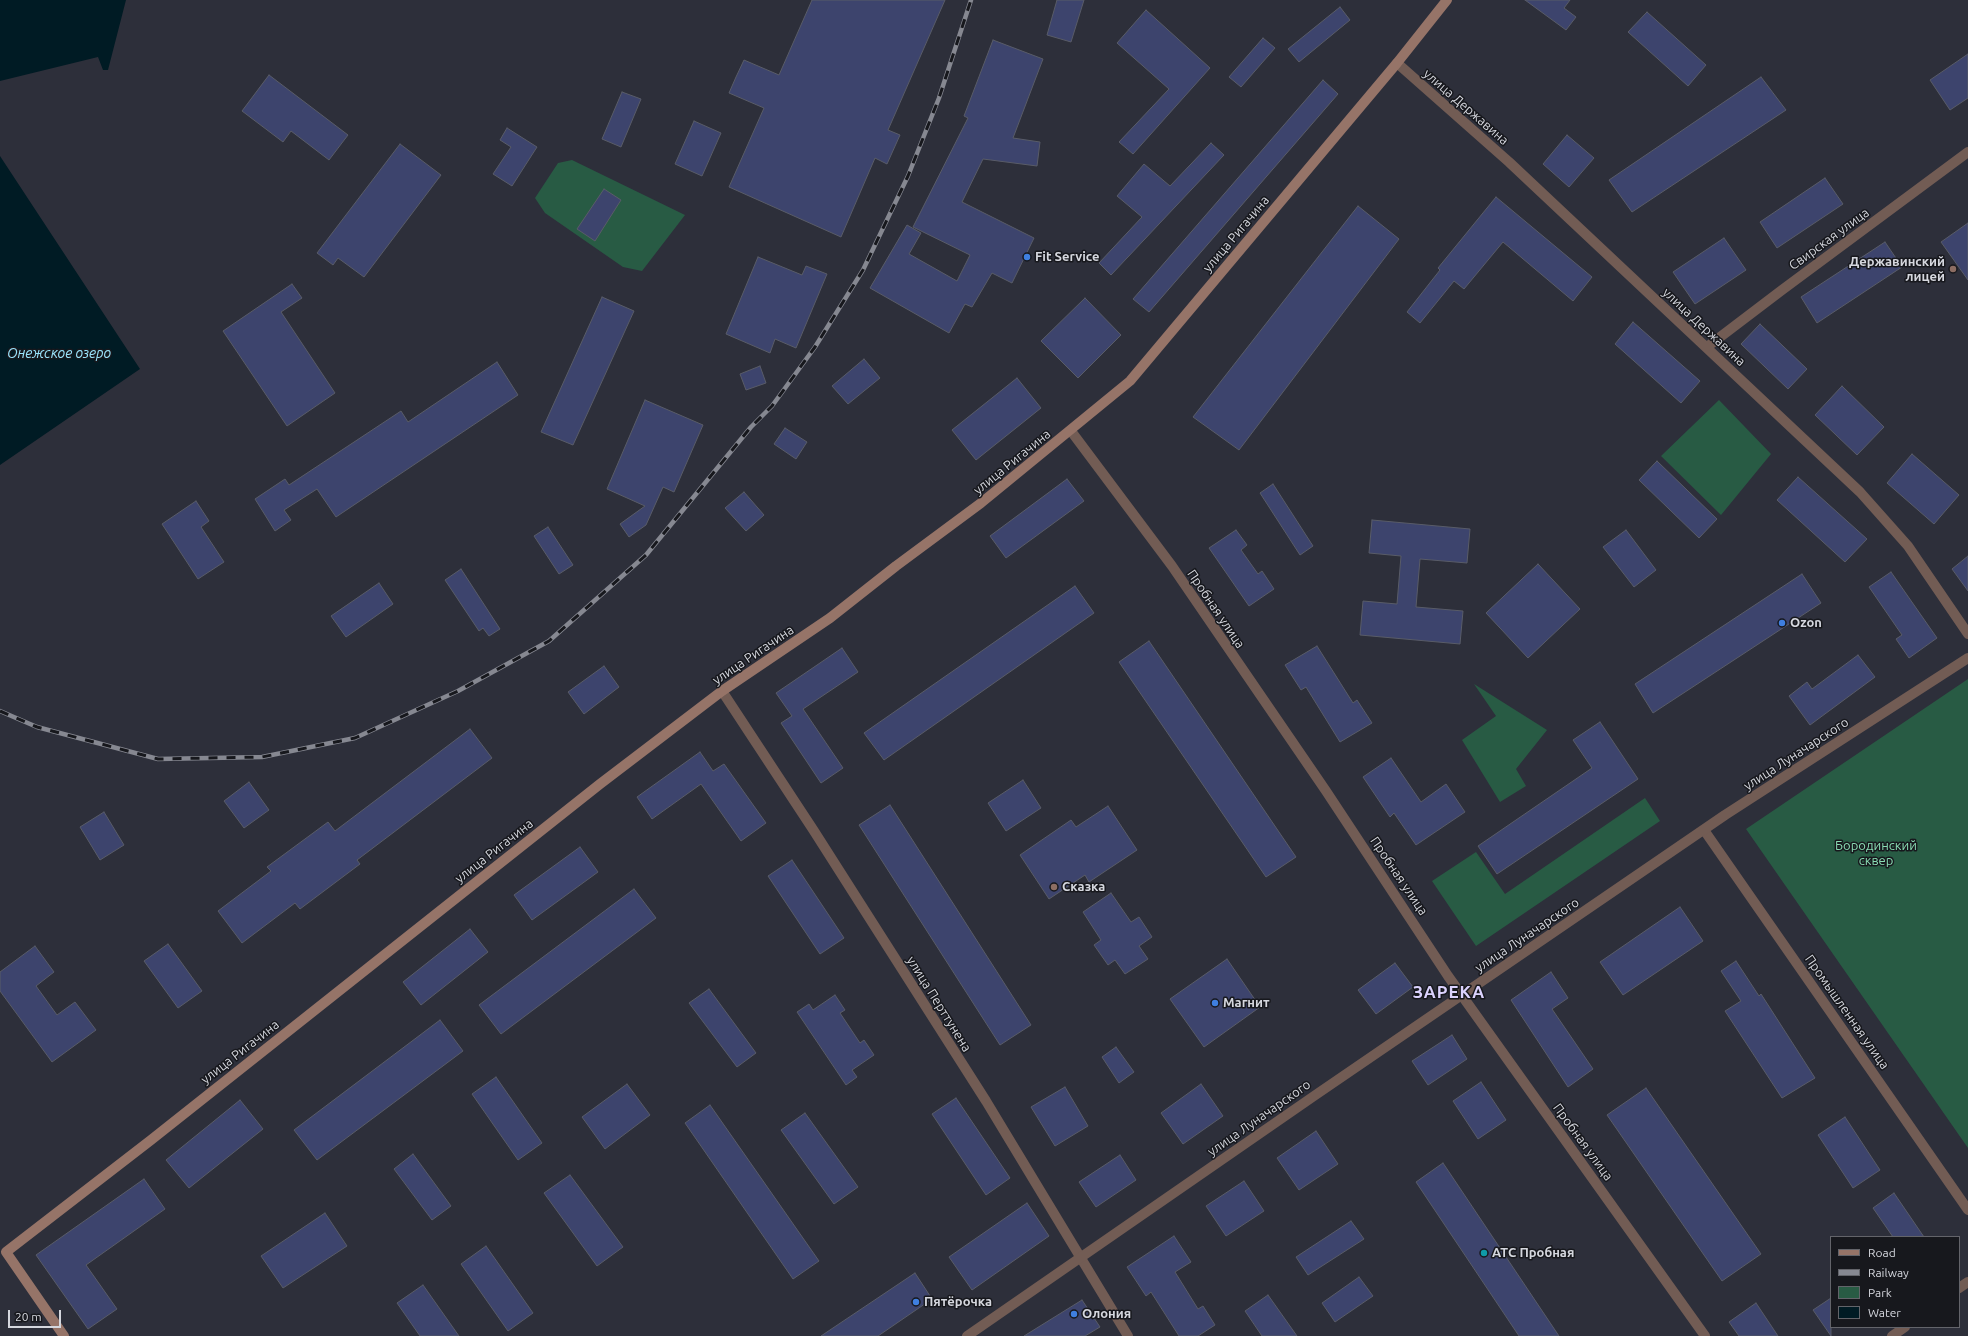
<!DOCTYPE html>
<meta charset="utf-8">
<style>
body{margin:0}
#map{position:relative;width:1968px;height:1336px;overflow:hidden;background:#2d2f3a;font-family:Ubuntu,sans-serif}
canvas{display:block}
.legend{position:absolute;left:1830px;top:1236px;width:130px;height:92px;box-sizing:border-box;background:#17181d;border:1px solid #63646a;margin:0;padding:5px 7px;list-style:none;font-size:12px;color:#d5d7de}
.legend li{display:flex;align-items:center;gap:8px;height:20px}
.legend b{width:20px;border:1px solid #63646a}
.scale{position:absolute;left:8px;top:1310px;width:53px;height:18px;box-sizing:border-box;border:2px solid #d5d7de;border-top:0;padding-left:5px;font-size:12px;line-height:14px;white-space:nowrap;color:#d5d7de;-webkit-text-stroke:3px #17181d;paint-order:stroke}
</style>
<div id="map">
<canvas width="1968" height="1336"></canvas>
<ul class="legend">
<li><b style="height:5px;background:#967468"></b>Road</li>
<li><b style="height:5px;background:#868891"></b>Railway</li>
<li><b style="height:11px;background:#285b44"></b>Park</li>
<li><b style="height:11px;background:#001b24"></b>Water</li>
</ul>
<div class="scale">20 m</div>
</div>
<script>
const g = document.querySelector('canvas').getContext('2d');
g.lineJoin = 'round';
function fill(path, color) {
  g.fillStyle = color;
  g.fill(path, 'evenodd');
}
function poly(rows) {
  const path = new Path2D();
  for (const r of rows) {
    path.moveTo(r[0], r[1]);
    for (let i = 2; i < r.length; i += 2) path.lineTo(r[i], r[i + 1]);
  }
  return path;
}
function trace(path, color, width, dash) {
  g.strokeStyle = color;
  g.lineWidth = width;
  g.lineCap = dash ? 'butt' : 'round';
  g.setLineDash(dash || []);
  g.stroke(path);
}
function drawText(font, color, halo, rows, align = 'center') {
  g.font = font + ' Ubuntu,sans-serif';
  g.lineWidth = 3;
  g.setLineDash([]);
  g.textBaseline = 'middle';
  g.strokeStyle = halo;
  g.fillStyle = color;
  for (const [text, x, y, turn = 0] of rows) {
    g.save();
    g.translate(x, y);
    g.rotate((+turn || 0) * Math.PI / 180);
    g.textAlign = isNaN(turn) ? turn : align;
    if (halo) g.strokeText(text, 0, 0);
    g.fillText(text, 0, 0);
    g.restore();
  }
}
fill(poly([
 [572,160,685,215,642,271,623,267,545,213,535,198,558,163],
 [1719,400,1771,454,1721,515,1661,456],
 [1968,679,1968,1148,1746,829],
 [1474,684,1547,730,1516,769,1526,786,1500,802,1462,740,1496,716],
 [1645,798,1660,821,1476,946,1432,881,1476,852,1505,894]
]), '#285b44');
fill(poly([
 [0,0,126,0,108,70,103,70,98,57,0,81],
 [0,156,140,369,0,465]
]), '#001b24');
const building = poly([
 [812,0,945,0,888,130,900,135,887,164,875,158,841,237,729,187,764,108,729,93,736,77,744,60,779,75,812,0],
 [1057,0,1084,0,1071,42,1047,35,1057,0],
 [1525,0,1570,0,1564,8,1576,17,1566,30,1525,0],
 [1340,7,1350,20,1299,62,1288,49,1340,7],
 [1146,10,1210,68,1133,154,1119,142,1169,89,1117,43,1146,10],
 [1647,12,1706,65,1688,86,1628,32,1647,12],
 [1263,38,1275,48,1241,87,1229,77,1263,38],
 [993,40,1043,59,1013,138,1040,142,1037,166,983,159,962,202,1034,238,1012,283,992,273,972,307,965,304,949,333,870,288,907,225,921,233,909,254,957,281,970,255,913,227,968,118,964,116,993,40],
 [1968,54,1968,98,1950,110,1930,80,1968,54],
 [269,75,348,135,329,160,291,131,283,142,242,111,269,75],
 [1761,77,1786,110,1632,212,1609,180,1761,77],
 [1323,80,1338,94,1149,312,1133,299,1323,80],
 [622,92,641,99,621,147,602,139,622,92],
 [694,121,721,133,702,176,675,164,694,121],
 [507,128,537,147,512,186,493,174,511,147,500,140,507,128],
 [1567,135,1594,158,1569,187,1543,164,1567,135],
 [1211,143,1224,155,1111,275,1099,263,1142,217,1117,196,1144,164,1170,186,1211,143],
 [400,144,441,175,364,277,338,258,333,265,317,253,400,144],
 [1825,178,1843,204,1777,248,1760,222,1825,178],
 [604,189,621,200,595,241,577,229,604,189],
 [1496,197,1592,277,1573,301,1503,242,1464,289,1454,281,1420,323,1407,312,1440,270,1438,268,1496,197],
 [1358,206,1399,239,1239,450,1193,417,1358,206],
 [1968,223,1968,280,1941,242,1968,223],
 [1724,238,1746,270,1695,304,1673,272,1724,238],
 [1885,242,1902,267,1817,323,1801,297,1885,242],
 [758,257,802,275,806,266,827,274,796,348,775,339,770,353,726,334,758,257],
 [292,284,302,298,281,312,335,393,287,426,223,331,292,284],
 [602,297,634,311,573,445,541,432,602,297],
 [1085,298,1121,335,1078,378,1041,341,1085,298],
 [1633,322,1700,381,1681,403,1615,344,1633,322],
 [1760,324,1807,369,1788,389,1741,344,1760,324],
 [864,359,880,378,848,404,832,386,864,359],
 [497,362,518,395,336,517,317,489,284,510,291,520,275,531,255,499,285,479,289,485,401,411,408,422,497,362],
 [760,366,766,383,746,390,740,374,760,366],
 [1017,378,1041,408,976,460,952,430,1017,378],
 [1842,386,1884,427,1857,455,1815,415,1842,386],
 [645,400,703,425,674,492,663,487,646,525,629,537,620,524,645,506,607,489,645,400],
 [785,428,807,442,796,459,774,444,785,428],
 [1912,454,1959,495,1934,524,1887,483,1912,454],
 [1657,461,1717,519,1699,538,1639,480,1657,461],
 [1798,477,1867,539,1845,562,1777,500,1798,477],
 [1067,479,1084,501,1006,558,990,536,1067,479],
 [1273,484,1313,546,1300,555,1260,493,1273,484],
 [744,492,764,515,746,531,725,508,744,492],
 [196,501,209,521,201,527,224,562,198,579,162,524,196,501],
 [1372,520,1470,529,1467,563,1420,559,1416,607,1463,611,1460,644,1360,635,1363,601,1397,604,1401,556,1369,553,1372,520],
 [548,527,573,565,559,574,534,536,548,527],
 [1236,530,1247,545,1241,550,1258,574,1262,571,1274,589,1249,606,1209,548,1236,530],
 [1626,530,1656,570,1634,587,1603,547,1626,530],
 [1968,556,1968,591,1952,569,1968,556],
 [1538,564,1580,609,1528,658,1486,613,1538,564],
 [461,569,500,629,489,636,483,628,479,631,445,580,461,569],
 [1891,572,1937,638,1909,658,1896,639,1902,635,1869,587,1891,572],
 [1802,574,1821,603,1653,713,1635,684,1802,574],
 [379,583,393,604,346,637,331,616,379,583],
 [1075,586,1094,613,884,760,864,733,1075,586],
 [1149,641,1296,857,1266,877,1119,662,1149,641],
 [1317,646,1353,703,1357,700,1372,723,1340,742,1306,687,1301,690,1285,665,1317,646],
 [842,648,858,672,803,709,843,768,821,783,781,723,792,716,776,693,842,648],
 [1858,655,1875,677,1810,725,1789,696,1807,682,1812,689,1858,655],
 [604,666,619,687,584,714,568,692,604,666],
 [1600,722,1638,779,1497,874,1478,846,1592,768,1573,740,1600,722],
 [470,729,492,758,357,860,360,864,300,909,295,903,242,943,218,911,271,871,267,867,328,822,335,831,470,729],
 [700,752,713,771,724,764,766,823,741,841,701,784,652,819,637,797,700,752],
 [1391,758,1421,802,1446,784,1465,812,1416,845,1394,813,1390,817,1363,777,1391,758],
 [1023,780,1041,808,1006,831,988,803,1023,780],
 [249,782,269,810,244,828,224,801,249,782],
 [890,805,1031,1025,1000,1045,859,825,890,805],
 [1108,806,1137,850,1089,882,1085,875,1049,899,1020,855,1071,820,1076,827,1108,806],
 [104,812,124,845,100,860,80,827,104,812],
 [580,847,598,872,532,920,514,895,580,847],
 [792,860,844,938,820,954,768,876,792,860],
 [634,889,656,918,501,1034,479,1005,634,889],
 [1111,893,1131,922,1139,917,1152,937,1139,946,1148,959,1125,974,1115,960,1108,965,1094,945,1101,940,1083,912,1111,893],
 [1680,907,1703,941,1623,995,1600,962,1680,907],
 [470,929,488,952,421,1005,403,982,470,929],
 [168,944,202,991,178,1008,144,961,168,944],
 [35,946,54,972,36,986,57,1015,75,1002,96,1030,52,1062,0,991,0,972,35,946],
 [1227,959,1260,1007,1204,1047,1170,999,1227,959],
 [1736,961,1759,996,1761,994,1815,1078,1782,1098,1725,1011,1741,1001,1721,971,1736,961],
 [1395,963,1413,987,1376,1014,1358,990,1395,963],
 [1551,972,1568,998,1552,1009,1593,1069,1568,1087,1511,1000,1551,972],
 [709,989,756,1053,737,1067,689,1003,709,989],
 [835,995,845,1010,840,1013,860,1043,864,1040,874,1055,852,1070,857,1077,846,1085,797,1012,809,1004,813,1010,835,995],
 [440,1020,463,1051,317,1160,294,1130,440,1020],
 [1452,1035,1467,1059,1428,1085,1412,1061,1452,1035],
 [1116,1047,1134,1072,1119,1083,1102,1057,1116,1047],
 [496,1077,542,1143,518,1160,472,1094,496,1077],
 [1481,1082,1506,1120,1478,1139,1453,1101,1481,1082],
 [627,1084,650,1115,605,1149,582,1117,627,1084],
 [1201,1084,1223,1116,1183,1144,1161,1113,1201,1084],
 [1065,1087,1088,1126,1055,1146,1031,1107,1065,1087],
 [1646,1088,1761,1254,1722,1281,1607,1115,1646,1088],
 [956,1098,1010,1178,986,1195,932,1114,956,1098],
 [240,1100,263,1129,189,1188,166,1160,240,1100],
 [710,1105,819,1261,793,1279,685,1123,710,1105],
 [805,1113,858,1187,834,1204,781,1130,805,1113],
 [1845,1117,1880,1170,1853,1188,1818,1135,1845,1117],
 [1316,1131,1338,1164,1299,1190,1277,1158,1316,1131],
 [413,1154,451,1206,432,1220,394,1169,413,1154],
 [1120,1155,1136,1180,1096,1207,1079,1182,1120,1155],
 [1443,1163,1559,1336,1519,1336,1428,1200,1416,1182,1443,1163],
 [570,1175,623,1247,597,1266,544,1193,570,1175],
 [144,1179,165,1209,86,1265,117,1309,88,1329,36,1255,144,1179],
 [1244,1181,1264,1211,1226,1236,1206,1206,1244,1181],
 [1894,1193,1924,1237,1893,1237,1873,1208,1894,1193],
 [1027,1203,1049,1236,972,1290,949,1257,1027,1203],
 [325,1213,347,1246,283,1288,261,1256,325,1213],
 [1351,1221,1364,1239,1308,1275,1296,1257,1351,1221],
 [1174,1236,1191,1262,1175,1272,1198,1309,1203,1306,1215,1325,1198,1336,1179,1336,1151,1292,1146,1296,1127,1267,1174,1236],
 [486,1246,533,1313,508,1331,461,1264,486,1246],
 [915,1273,932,1299,878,1336,821,1336,915,1273],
 [1359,1277,1373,1296,1335,1322,1322,1303,1359,1277],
 [423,1285,459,1336,420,1336,397,1303,423,1285],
 [1268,1295,1297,1336,1262,1336,1245,1311,1268,1295],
 [1831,1298,1831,1336,1813,1310,1831,1298],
 [1082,1300,1100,1327,1085,1336,1024,1336,1082,1300],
 [1756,1303,1778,1336,1739,1336,1729,1322,1756,1303]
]);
fill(building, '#3d446d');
trace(building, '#595c68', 1);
trace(poly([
 [1397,63,1509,162,1860,492,1908,546,1968,634],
 [1707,347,1782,290,1968,152],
 [1071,431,1172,566,1326,791,1448,976,1705,1336],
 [722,691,814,831,986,1101,1128,1336],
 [1704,830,1968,1210],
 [1959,1288,1968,1282],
 [1892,1336,1905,1327]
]), '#725c54', 10);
trace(poly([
 [967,1336,1314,1096,1725,815,1968,658]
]), '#725c54', 10);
trace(poly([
 [64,1336,6,1252,151,1140,600,784,722,691,830,618,896,566,981,503,1130,381,1397,63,1447,0]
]), '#967468', 10);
const rail = poly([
 [0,711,37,727,158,759,262,757,355,738,458,691,549,641,646,555,751,427,772,406,815,347,863,270,908,176,939,98,971,0]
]);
trace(rail, '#868891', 4.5);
trace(rail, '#17181d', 3, [9]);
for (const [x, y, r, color] of [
 [1027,257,4,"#3f7fe0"],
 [1953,269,4,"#8d6e63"],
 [1782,623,4,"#3f7fe0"],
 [1054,887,4,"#8d6e63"],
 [1215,1003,4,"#3f7fe0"],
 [1484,1253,4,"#0f9aa8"],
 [916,1302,4,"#3f7fe0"],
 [1074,1314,4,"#3f7fe0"]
]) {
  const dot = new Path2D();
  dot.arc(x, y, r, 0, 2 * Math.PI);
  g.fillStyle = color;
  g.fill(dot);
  trace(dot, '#17181d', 1.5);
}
drawText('13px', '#d5d7de', '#17181d', [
 ["улица Державина",1466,107,41],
 ["улица Ригачина",1236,234,-50],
 ["Свирская улица",1829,239,-36],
 ["улица Державина",1704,327,43],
 ["улица Ригачина",1012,462,-39],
 ["Пробная улица",1216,609,56],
 ["улица Ригачина",753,655,-34],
 ["улица Луначарского",1796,754,-33],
 ["улица Ригачина",494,851,-38],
 ["Пробная улица",1399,876,56],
 ["улица Луначарского",1527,935,-34],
 ["улица Перттунена",939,1004,58],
 ["Промышленная улица",1847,1012,55],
 ["улица Ригачина",240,1052,-38],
 ["улица Луначарского",1259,1118,-35],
 ["Пробная улица",1583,1142,54]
]);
drawText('bold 13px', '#d5d7de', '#17181d', [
 ["Fit Service",1035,257],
 ["Державинский",1945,262,"right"],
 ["лицей",1945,277,"right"],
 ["Ozon",1790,623],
 ["Сказка",1062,887],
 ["Магнит",1223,1003],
 ["АТС Пробная",1492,1253],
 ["Пятёрочка",924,1302],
 ["Олония",1082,1314]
], 'left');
drawText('13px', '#8addb4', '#17181d', [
 ["Бородинский",1876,846],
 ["сквер",1876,861]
]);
drawText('italic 14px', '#9ae4fc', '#17181d', [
 ["Онежское озеро",59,353]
]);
g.letterSpacing = '1px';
drawText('bold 17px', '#dbd2fd', '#17181d', [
 ["ЗАРЕКА",1449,992]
]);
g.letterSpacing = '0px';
</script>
